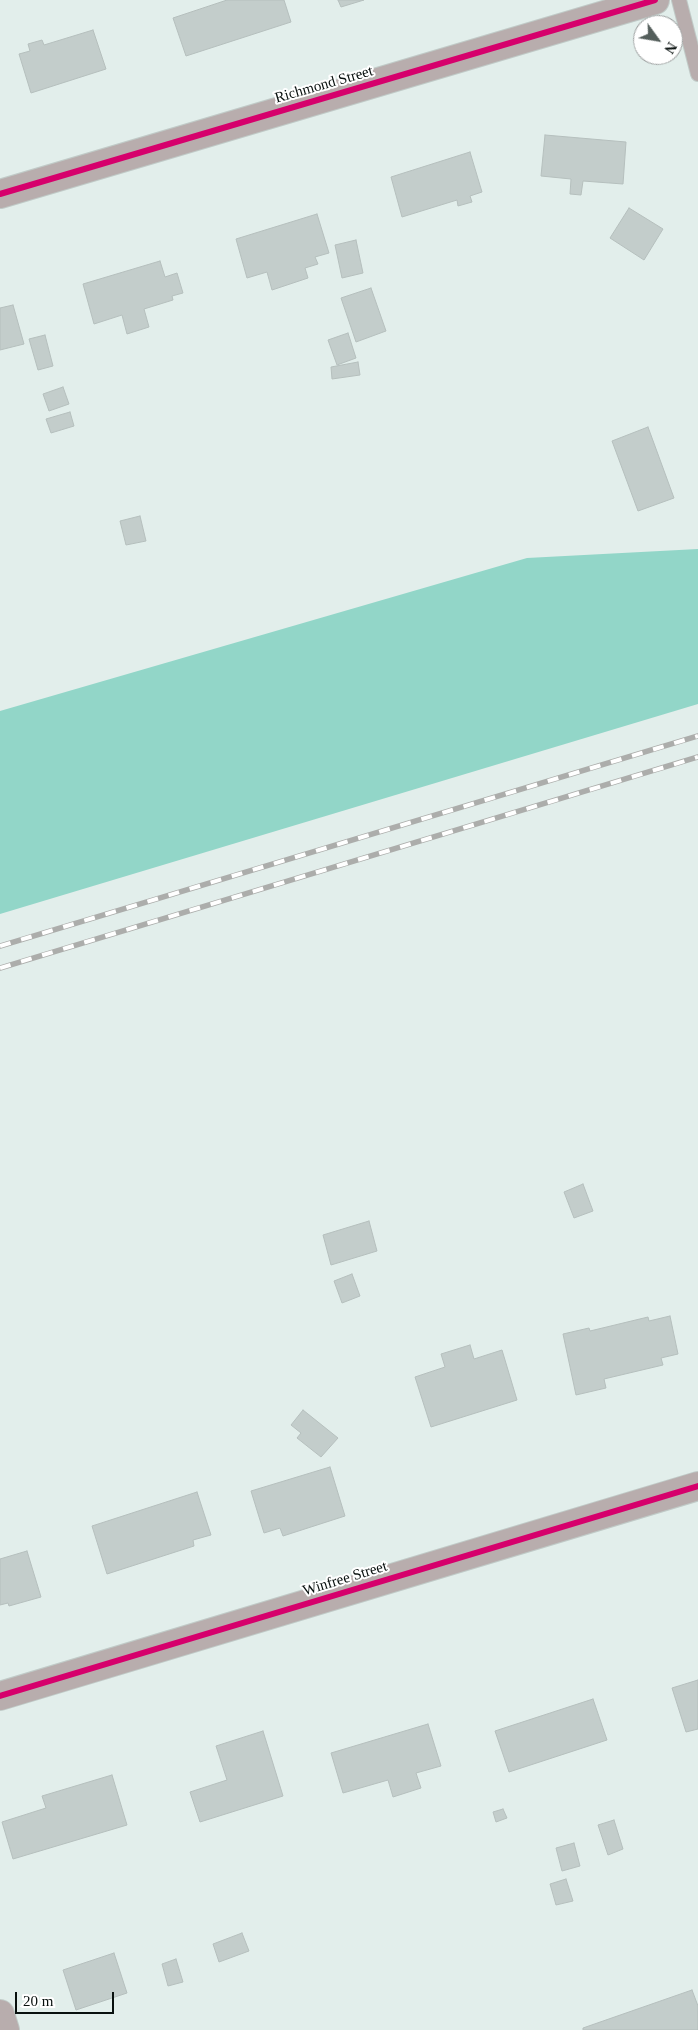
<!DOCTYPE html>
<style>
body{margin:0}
#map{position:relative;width:698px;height:2030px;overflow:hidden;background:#e2eeeb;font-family:Georgia,serif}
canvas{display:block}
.north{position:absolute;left:633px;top:15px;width:50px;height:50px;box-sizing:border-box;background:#fff;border:1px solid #9c9f9f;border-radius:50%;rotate:122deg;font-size:14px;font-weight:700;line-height:20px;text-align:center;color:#08100e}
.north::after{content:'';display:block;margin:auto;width:18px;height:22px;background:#545e5b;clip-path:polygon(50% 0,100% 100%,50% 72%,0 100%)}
.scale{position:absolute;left:15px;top:1992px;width:99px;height:22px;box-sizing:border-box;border:2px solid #08100e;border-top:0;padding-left:6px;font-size:15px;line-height:18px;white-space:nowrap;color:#08100e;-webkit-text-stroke:4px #fff;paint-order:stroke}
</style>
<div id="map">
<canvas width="698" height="2030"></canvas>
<div class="north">N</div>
<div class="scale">20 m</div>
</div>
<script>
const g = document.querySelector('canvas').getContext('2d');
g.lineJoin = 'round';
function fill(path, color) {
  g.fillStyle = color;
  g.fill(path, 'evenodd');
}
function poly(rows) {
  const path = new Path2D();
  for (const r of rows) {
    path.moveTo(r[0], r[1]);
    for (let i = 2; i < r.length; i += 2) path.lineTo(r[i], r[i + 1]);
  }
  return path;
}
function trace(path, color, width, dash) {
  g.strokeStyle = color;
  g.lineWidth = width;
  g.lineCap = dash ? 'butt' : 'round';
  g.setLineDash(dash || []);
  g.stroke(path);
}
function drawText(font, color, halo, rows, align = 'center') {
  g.font = font + ' Georgia,serif';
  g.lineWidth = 4;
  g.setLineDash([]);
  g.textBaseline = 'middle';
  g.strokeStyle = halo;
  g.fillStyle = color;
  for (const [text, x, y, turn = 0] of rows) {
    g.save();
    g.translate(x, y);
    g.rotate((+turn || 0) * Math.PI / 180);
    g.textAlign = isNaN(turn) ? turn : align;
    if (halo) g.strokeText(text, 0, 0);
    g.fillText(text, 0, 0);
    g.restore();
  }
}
fill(poly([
 [698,549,698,704,0,914,0,711,527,558]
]), '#92d6c8');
const building = poly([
 [227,0,284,0,291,22,186,56,173,18,227,0],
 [338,0,364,0,341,7,338,0],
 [93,30,106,69,31,93,19,54,30,51,28,44,42,40,44,45,93,30],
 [545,135,626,142,623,184,583,181,581,195,570,194,571,179,541,176,545,135],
 [470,152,482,192,470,196,472,202,458,206,457,200,402,217,391,177,470,152],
 [629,208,663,229,644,260,610,238,629,208],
 [317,214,329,253,315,257,318,264,305,268,308,278,272,290,267,272,247,278,236,239,317,214],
 [356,240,363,273,342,278,335,245,356,240],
 [160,261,165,277,177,273,183,293,172,296,173,300,144,309,149,327,127,334,122,315,94,324,83,284,160,261],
 [371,288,386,331,356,342,341,298,371,288],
 [13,305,24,344,0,350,0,308,13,305],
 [348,333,356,358,337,365,328,340,348,333],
 [45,335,53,366,38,370,29,339,45,335],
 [358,362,360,375,332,379,331,367,358,362],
 [63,387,69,404,49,411,43,394,63,387],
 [70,412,74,426,51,433,46,419,70,412],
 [648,427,674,498,638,511,612,441,648,427],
 [140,516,146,541,126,545,120,521,140,516],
 [583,1184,593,1211,574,1218,564,1192,583,1184],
 [369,1221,377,1251,331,1265,323,1235,369,1221],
 [352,1274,360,1296,342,1303,334,1281,352,1274],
 [670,1316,678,1354,661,1358,663,1365,604,1379,606,1388,576,1395,563,1334,589,1328,590,1331,648,1317,649,1321,670,1316],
 [470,1345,474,1359,502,1350,517,1400,431,1427,415,1377,445,1367,441,1354,470,1345],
 [303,1410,338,1438,321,1457,297,1438,301,1433,291,1425,303,1410],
 [330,1467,345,1516,283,1536,280,1528,264,1533,251,1491,330,1467],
 [197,1492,211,1535,193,1540,194,1546,107,1574,92,1526,197,1492],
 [27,1551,41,1597,9,1606,8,1603,0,1605,0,1559,27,1551],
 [698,1680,698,1729,686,1732,672,1688,698,1680],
 [593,1699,607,1740,509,1772,495,1731,593,1699],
 [428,1724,441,1766,416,1773,421,1788,393,1797,388,1780,343,1793,331,1753,428,1724],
 [263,1731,283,1796,200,1822,190,1792,227,1780,216,1746,263,1731],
 [112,1775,127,1825,13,1859,2,1822,46,1808,42,1796,112,1775],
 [503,1809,507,1818,496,1822,493,1812,503,1809],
 [614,1820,623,1849,608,1855,598,1825,614,1820],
 [574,1843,580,1866,562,1871,556,1848,574,1843],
 [566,1879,573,1901,556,1905,550,1884,566,1879],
 [242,1933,249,1951,219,1962,213,1944,242,1933],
 [114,1953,127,1993,76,2010,63,1970,114,1953],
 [176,1959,183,1982,168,1986,162,1964,176,1959],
 [692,1990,698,2006,698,2030,583,2030,583,2028,692,1990]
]);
fill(building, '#c3cdcb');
trace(building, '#b5bfbd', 1);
const service = poly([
 [679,0,698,74]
]);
const minor = poly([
 [0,194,655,0],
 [0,1696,698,1486],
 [0,2014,5,2030]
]);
trace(service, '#c0cac7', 16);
trace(minor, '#c0cac7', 30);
trace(service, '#b8adad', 14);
trace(minor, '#b8adad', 28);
const rail = poly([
 [0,946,698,736],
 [0,968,698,757]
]);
trace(rail, '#acadab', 5.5);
trace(rail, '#fff', 4, [11]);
trace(poly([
 [0,194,655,0],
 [0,1696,698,1486]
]), '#d6006c', 6);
drawText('15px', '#08100e', '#fff', [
 ["Richmond Street",324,85,-16],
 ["Winfree Street",345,1579,-17]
]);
</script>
